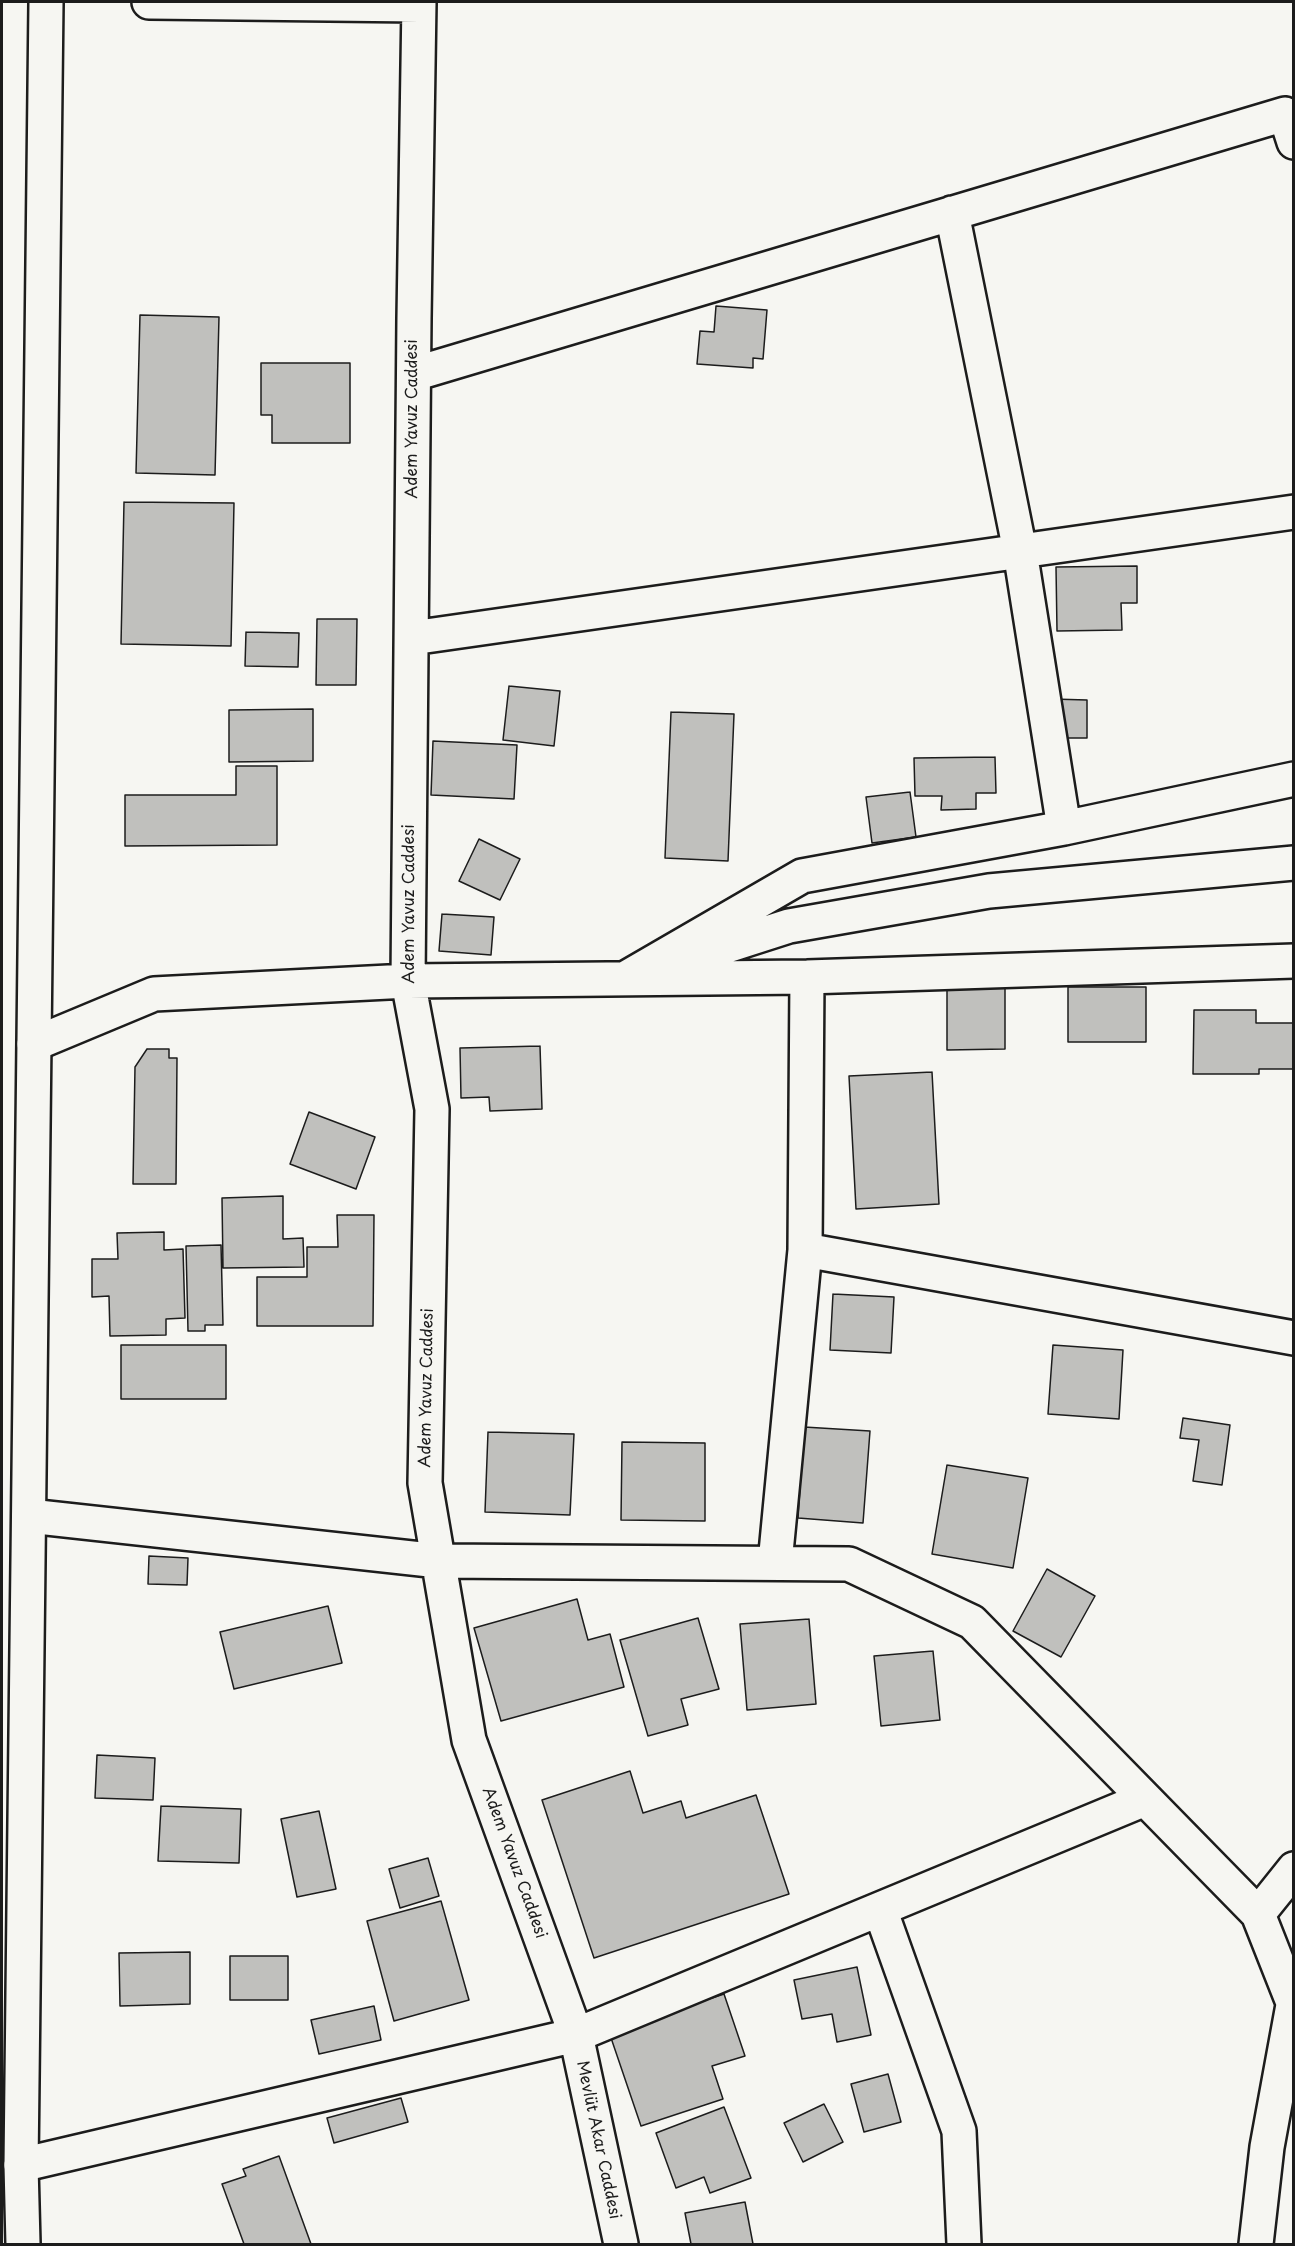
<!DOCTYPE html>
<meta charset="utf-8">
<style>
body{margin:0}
#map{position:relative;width:1295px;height:2246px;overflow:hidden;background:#f6f6f2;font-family:"Playpen Sans",sans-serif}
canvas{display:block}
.frame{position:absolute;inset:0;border:3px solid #1c1c1c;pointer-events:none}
</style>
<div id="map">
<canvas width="1295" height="2246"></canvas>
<div class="frame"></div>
</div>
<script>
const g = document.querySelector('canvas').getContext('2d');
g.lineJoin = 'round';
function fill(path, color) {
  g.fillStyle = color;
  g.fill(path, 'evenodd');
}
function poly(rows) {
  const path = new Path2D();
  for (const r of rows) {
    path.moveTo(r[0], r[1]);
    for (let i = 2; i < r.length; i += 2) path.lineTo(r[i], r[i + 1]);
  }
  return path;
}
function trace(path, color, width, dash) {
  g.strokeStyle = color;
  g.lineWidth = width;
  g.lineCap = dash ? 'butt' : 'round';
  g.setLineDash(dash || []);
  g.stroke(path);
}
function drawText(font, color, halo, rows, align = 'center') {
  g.font = font + ' "Playpen Sans",sans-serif';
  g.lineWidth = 4.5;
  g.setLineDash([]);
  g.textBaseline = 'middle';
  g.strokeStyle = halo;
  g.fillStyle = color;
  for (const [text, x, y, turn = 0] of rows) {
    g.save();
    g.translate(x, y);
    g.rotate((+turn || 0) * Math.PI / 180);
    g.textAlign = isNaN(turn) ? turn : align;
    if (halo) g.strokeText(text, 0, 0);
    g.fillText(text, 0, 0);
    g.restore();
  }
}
const building = poly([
 [716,306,767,310,763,359,753,358,753,368,697,364,700,331,714,332,716,306],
 [140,315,219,317,215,475,136,473,140,315],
 [261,363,350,363,350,443,272,443,272,415,261,415,261,363],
 [124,502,234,503,231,646,121,644,124,502],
 [1137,566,1137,603,1121,603,1122,630,1057,631,1056,567,1137,566],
 [317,619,357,619,356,685,316,685,317,619],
 [246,632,299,633,298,667,245,666,246,632],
 [509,686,560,691,554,746,503,740,509,686],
 [1052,699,1087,700,1087,738,1052,738,1052,699],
 [313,709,313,761,229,762,229,710,313,709],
 [671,712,734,714,728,861,665,858,671,712],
 [433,741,517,745,514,799,431,795,433,741],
 [995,757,996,793,976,793,976,809,941,810,942,796,915,796,914,758,995,757],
 [236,766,277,766,277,845,125,846,125,795,236,795,236,766],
 [910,792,916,837,872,843,866,797,910,792],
 [479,839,520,859,500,900,459,881,479,839],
 [442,914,494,917,491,955,439,951,442,914],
 [947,987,1005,987,1005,1049,947,1050,947,987],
 [1068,987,1146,987,1146,1042,1068,1042,1068,987],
 [1194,1010,1256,1010,1256,1023,1294,1023,1294,1069,1259,1069,1259,1074,1193,1074,1194,1010],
 [540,1046,542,1109,490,1111,489,1097,461,1098,460,1048,540,1046],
 [147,1049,169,1049,169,1058,177,1058,176,1184,133,1184,135,1067,147,1049],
 [932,1072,939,1204,856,1209,849,1076,932,1072],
 [309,1112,375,1137,356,1189,290,1164,309,1112],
 [283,1196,283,1239,303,1238,304,1267,223,1268,222,1198,283,1196],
 [337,1215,374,1215,373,1326,257,1326,257,1277,307,1277,307,1247,338,1247,337,1215],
 [164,1232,164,1250,183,1249,185,1318,166,1319,166,1335,110,1336,109,1296,92,1297,92,1259,118,1259,117,1233,164,1232],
 [221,1245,223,1325,205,1325,205,1331,188,1331,186,1246,221,1245],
 [833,1294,894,1297,891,1353,830,1350,833,1294],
 [121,1345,226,1345,226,1399,121,1399,121,1345],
 [1053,1345,1123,1350,1119,1419,1048,1414,1053,1345],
 [1183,1418,1230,1425,1222,1485,1193,1481,1199,1440,1180,1438,1183,1418],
 [804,1427,870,1431,863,1523,798,1518,804,1427],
 [488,1432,574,1434,570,1515,485,1512,488,1432],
 [622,1442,705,1443,705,1521,621,1520,622,1442],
 [947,1465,1028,1478,1013,1568,932,1554,947,1465],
 [149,1556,188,1558,187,1585,148,1584,149,1556],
 [1047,1569,1095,1596,1061,1657,1013,1631,1047,1569],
 [577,1599,588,1640,610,1634,624,1687,501,1721,474,1628,577,1599],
 [328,1606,342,1663,234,1689,220,1632,328,1606],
 [698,1618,719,1689,681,1699,688,1725,648,1736,620,1640,698,1618],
 [809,1619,816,1704,747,1710,740,1624,809,1619],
 [933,1651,940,1720,881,1726,874,1656,933,1651],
 [97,1755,155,1758,153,1800,95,1798,97,1755],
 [630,1771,643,1813,681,1801,686,1818,756,1795,789,1894,594,1958,542,1800,630,1771],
 [161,1806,241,1809,239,1863,158,1861,161,1806],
 [319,1811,336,1889,297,1897,281,1819,319,1811],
 [428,1858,439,1896,400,1908,389,1869,428,1858],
 [441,1901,469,2000,394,2021,367,1921,441,1901],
 [190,1952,190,2004,120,2006,119,1953,190,1952],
 [230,1956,288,1956,288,2000,230,2000,230,1956],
 [857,1967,871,2035,837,2042,832,2014,802,2019,794,1980,857,1967],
 [724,1994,745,2056,712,2066,723,2099,641,2126,609,2032,724,1994],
 [374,2006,381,2040,319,2054,311,2020,374,2006],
 [888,2074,901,2122,864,2132,851,2084,888,2074],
 [401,2098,408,2122,334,2143,327,2118,401,2098],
 [824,2104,843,2142,803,2162,784,2123,824,2104],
 [724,2107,751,2178,710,2193,704,2177,676,2188,656,2133,724,2107],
 [279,2156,311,2244,244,2244,222,2184,246,2176,243,2169,279,2156],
 [745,2202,753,2244,691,2244,685,2213,745,2202]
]);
fill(building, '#c0c0bd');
trace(building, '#1c1c1c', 1.5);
const minor = poly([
 [149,2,419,5],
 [419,2,414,318,408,981,432,1109,425,1483,469,1740,576,2035,621,2244],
 [952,213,1020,551,1064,828],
 [414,374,1285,114,1294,142],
 [412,638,1294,512],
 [683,960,789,926,989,891,1294,863],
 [626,978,802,876,1064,828,1294,779],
 [34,1044,154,994,408,981,807,977,1294,961],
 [805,1250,1294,1338],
 [29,1516,439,1561,849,1564,972,1622,1258,1914,1294,2005],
 [775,1563,805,1250,807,977],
 [880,1909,959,2131,964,2244],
 [1258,1914,1294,1869],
 [21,2165,576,2035,1145,1799],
 [1256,2244,1267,2147,1293,2005]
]);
const highway = poly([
 [23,2244,21,2165,46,2]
]);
trace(minor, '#1c1c1c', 38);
trace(highway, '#1c1c1c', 38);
trace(minor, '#f6f6f2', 33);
trace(highway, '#f6f6f2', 33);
drawText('16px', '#1c1c1c', '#f6f6f2', [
 ["Adem Yavuz Caddesi",413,419,-90],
 ["Adem Yavuz Caddesi",410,904,-90],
 ["Adem Yavuz Caddesi",427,1388,-89],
 ["Adem Yavuz Caddesi",514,1863,70],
 ["Mevlüt Akar Caddesi",598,2140,78]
]);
</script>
